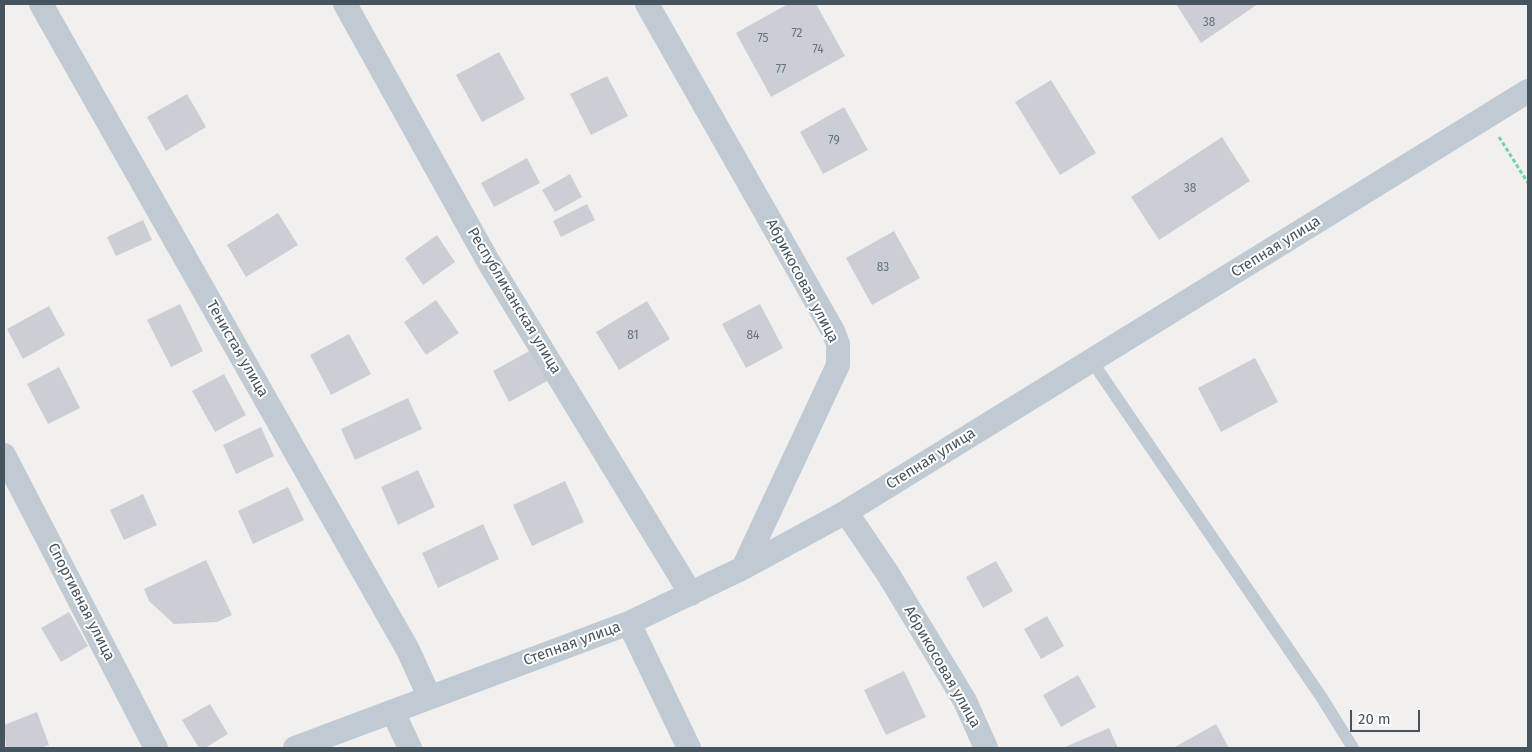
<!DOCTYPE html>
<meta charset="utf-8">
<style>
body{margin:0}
#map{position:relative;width:1532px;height:752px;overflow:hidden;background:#f2efef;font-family:"Fira Sans",sans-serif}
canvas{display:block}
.frame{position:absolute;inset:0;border:5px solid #46545f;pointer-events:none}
.scale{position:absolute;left:1350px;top:710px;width:70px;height:22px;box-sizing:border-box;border:2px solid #46545f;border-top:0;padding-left:6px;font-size:15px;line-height:18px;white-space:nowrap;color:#46545f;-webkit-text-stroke:4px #fff;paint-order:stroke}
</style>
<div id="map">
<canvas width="1532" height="752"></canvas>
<div class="frame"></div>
<div class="scale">20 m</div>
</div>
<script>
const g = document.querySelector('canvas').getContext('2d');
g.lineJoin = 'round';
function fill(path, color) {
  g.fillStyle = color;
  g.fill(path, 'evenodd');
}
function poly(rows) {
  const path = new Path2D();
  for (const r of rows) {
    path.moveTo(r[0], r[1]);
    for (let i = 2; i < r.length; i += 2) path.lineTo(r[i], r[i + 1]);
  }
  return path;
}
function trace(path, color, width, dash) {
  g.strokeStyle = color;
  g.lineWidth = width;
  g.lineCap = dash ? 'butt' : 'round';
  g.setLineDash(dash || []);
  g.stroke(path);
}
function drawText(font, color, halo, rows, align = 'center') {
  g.font = font + ' "Fira Sans",sans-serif';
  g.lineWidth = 4;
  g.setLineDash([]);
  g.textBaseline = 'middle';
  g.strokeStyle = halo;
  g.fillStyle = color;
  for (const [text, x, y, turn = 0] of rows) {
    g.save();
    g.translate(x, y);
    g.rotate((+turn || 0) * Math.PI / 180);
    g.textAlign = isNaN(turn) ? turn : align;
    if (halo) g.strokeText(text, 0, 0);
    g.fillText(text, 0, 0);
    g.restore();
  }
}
fill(poly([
 [788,4,816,4,845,56,771,97,736,33],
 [1176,4,1258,4,1201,43],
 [499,52,525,99,482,122,456,75],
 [607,76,628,116,591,135,570,94],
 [1051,80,1096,153,1060,175,1015,102],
 [187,94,206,127,166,151,147,117],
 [844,107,868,150,823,174,800,132],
 [1222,137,1250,181,1159,240,1131,197],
 [527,158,540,183,494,207,481,183],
 [570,174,582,197,555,212,542,190],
 [587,204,595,220,561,237,553,221],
 [278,213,298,245,246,277,227,245],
 [143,220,152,240,116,256,107,237],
 [894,231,920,278,872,305,846,258],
 [437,235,455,262,423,285,405,258],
 [436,300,459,333,426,355,404,322],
 [647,301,670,339,619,370,596,332],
 [180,304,203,351,171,367,147,320],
 [760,304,783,348,746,368,722,324],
 [49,306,65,335,23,359,7,329],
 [349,334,371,374,331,395,310,355],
 [533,349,549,380,509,402,493,371],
 [1255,358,1278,402,1221,432,1198,388],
 [59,367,80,408,48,424,27,384],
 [224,374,246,415,215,432,192,391],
 [408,398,422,429,355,460,341,429],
 [261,427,274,456,236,474,223,445],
 [418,470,435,507,398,525,381,487],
 [565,481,584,522,532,546,513,505],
 [288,487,304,520,253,544,238,511],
 [143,494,157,525,124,540,110,510],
 [483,524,499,559,438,588,422,553],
 [206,560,232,615,217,622,174,624,149,601,144,589],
 [996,561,1013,591,983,608,966,577],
 [69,612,88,646,61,662,41,628],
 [1047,616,1064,646,1041,659,1024,629],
 [904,671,926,717,886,735,864,690],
 [1078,675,1096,707,1061,727,1043,695],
 [210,704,228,734,205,748,199,748,182,720],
 [37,712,49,745,41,748,6,748,4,725],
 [1216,724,1229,748,1173,748],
 [1109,728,1118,748,1066,748,1065,747]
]), '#cbcfd5');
trace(poly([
 [1499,137,1528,183]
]), '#70d4a0', 3, [4, 2.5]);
trace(poly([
 [1091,360,1322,698,1353,748]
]), '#bfcad3', 12);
trace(poly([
 [41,4,408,650,429,696],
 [345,4,488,261,691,594],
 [647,4,833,331,838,344,838,365,743,568],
 [4,455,156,748],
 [846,512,888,574,965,701,986,748],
 [629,623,689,748],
 [393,712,410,748],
 [295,748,629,623,743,568,846,512,1528,91]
]), '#bfcad3', 24);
drawText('12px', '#67737c', null, [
 ["38",1209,23],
 ["72",797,34],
 ["75",763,39],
 ["74",818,50],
 ["77",781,70],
 ["79",834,141],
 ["38",1190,189],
 ["83",883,268],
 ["81",633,336],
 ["84",753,336]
]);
drawText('15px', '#46545f', '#fff', [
 ["Степная улица",1276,247,-32],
 ["Абрикосовая улица",802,281,62],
 ["Республиканская улица",514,301,59],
 ["Тенистая улица",237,349,60],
 ["Степная улица",931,459,-32],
 ["Спортивная улица",81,602,63],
 ["Степная улица",572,644,-20],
 ["Абрикосовая улица",942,667,60]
]);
</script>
